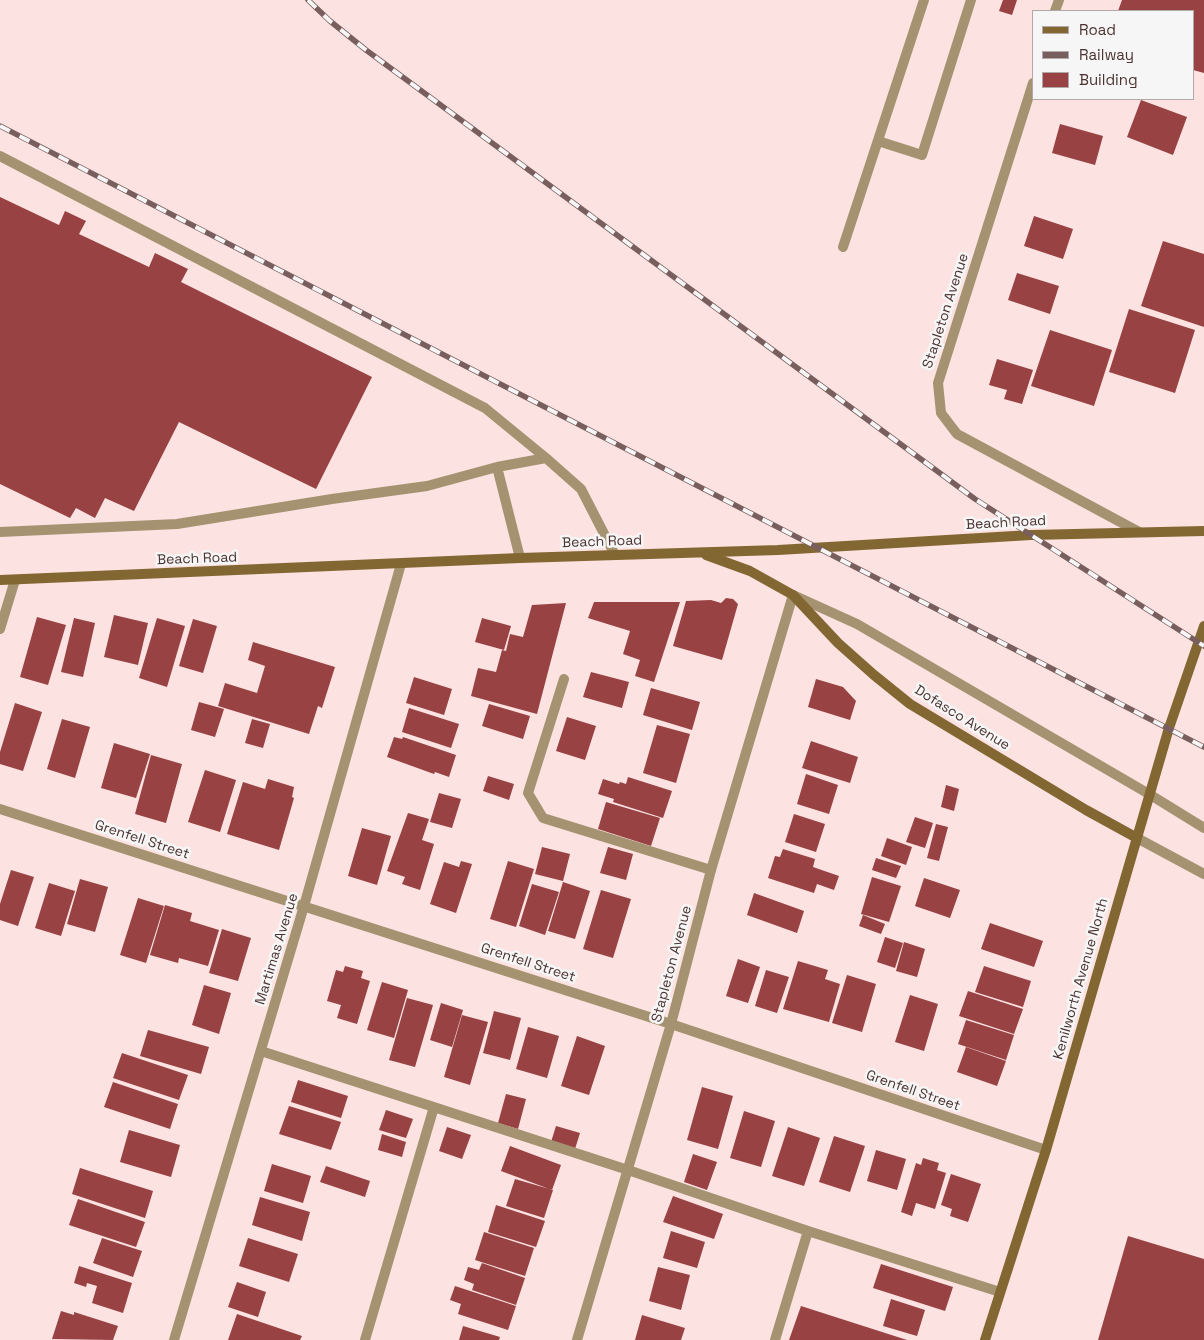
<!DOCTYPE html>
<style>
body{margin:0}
#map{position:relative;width:1204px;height:1340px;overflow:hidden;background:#fce2e1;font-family:"Space Grotesk",sans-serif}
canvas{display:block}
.legend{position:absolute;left:1032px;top:10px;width:162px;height:90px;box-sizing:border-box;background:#f6f6f6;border:1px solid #b2a8a8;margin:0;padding:6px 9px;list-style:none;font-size:15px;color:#4c3332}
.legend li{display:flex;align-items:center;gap:10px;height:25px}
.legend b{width:25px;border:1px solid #b2a8a8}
</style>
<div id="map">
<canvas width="1204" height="1340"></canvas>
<ul class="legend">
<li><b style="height:6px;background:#836732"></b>Road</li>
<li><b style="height:6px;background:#785f5e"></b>Railway</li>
<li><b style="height:14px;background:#984243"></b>Building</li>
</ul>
</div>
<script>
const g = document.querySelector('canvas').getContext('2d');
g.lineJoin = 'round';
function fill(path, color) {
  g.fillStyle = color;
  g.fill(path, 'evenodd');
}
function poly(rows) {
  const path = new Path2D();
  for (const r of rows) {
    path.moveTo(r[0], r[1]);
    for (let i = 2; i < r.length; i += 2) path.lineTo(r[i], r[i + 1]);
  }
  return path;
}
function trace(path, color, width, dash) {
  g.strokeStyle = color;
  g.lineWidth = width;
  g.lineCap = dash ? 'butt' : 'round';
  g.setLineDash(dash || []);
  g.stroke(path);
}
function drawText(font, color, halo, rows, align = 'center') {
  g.font = font + ' "Space Grotesk",sans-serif';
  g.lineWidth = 5;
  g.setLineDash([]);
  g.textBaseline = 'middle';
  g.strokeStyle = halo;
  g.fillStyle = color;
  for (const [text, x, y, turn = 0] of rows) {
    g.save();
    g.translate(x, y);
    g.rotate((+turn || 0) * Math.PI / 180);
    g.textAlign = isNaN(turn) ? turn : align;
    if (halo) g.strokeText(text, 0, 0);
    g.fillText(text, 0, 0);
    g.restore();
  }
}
fill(poly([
 [1003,0,1017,0,1012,15,999,11],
 [1122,0,1204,0,1204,73,1193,70,1193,11,1118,11],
 [1141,100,1187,117,1173,155,1127,137],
 [1060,124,1103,136,1095,165,1052,153],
 [0,197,59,225,65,211,86,221,79,234,149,267,155,253,188,269,181,282,372,377,316,489,179,422,134,511,105,498,95,518,76,508,70,518,0,484],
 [1034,216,1073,229,1063,259,1024,246],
 [1163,241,1204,254,1204,327,1141,306],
 [1017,273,1059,286,1050,314,1008,300],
 [1129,309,1195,330,1175,393,1109,372],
 [1050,330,1112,350,1094,406,1031,386],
 [997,359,1033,370,1022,404,1004,399,1007,390,989,385],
 [726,598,733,599,738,604,722,660,673,646,686,601,711,600,721,603],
 [594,602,680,602,654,682,635,676,640,660,623,654,630,631,588,618],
 [566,603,537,714,471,696,478,668,496,672,502,650,506,651,510,634,523,637,532,605],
 [114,615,148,623,138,665,104,657],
 [37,617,66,625,48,685,20,677],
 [74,618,95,623,83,677,61,672],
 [157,618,185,626,167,687,139,678],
 [482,618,511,626,504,650,475,642],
 [193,619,217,626,203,673,179,666],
 [253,642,335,667,322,708,318,706,309,734,218,706,225,683,257,693,265,666,248,660],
 [591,672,629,682,622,708,583,697],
 [414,677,452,689,444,715,406,703],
 [816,679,843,687,856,701,850,720,808,707],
 [651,688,700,702,692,730,643,715],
 [199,702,224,709,215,737,191,730],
 [15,703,42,712,23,771,0,764,0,752],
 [489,704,530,716,523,739,482,726],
 [409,708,459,724,451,748,402,732],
 [567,717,596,726,585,760,556,751],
 [62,719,90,727,75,778,47,769],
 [252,719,270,724,263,748,245,743],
 [657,725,690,734,676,783,643,773],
 [394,737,402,739,403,737,456,755,449,777,435,772,434,774,387,757],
 [811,741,858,757,850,783,802,768],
 [114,743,150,754,136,798,101,788],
 [151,755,182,764,166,823,135,814],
 [205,770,236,780,220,832,188,822],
 [806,774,838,785,829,814,797,804],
 [488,776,514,784,509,800,483,791],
 [628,777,672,791,663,818,613,802,614,799,598,794,603,779,619,784,620,782,626,784],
 [268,779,294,787,292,797,294,798,279,850,227,834,243,782,265,789],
 [946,785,959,789,954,811,941,807],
 [439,793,461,799,452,828,430,822],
 [606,802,660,818,651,846,598,829],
 [408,813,429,819,422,840,434,844,420,890,402,884,405,877,387,871],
 [794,814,825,824,816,852,785,842],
 [915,817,933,823,925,848,906,842],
 [936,824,948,827,939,861,927,858],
 [362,828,391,836,377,885,348,876],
 [887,838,912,847,906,865,881,856],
 [542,847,570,854,563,881,535,874],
 [608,847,633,854,626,880,600,873],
 [783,849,815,859,813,867,839,876,834,890,817,884,814,893,768,878,775,856,780,857],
 [876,858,901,866,896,878,872,870],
 [461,861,472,864,456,913,430,904,444,862,459,867],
 [508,861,534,869,516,927,490,919],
 [11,870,34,877,18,926,0,920,0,904],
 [872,877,901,886,889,922,861,914],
 [924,878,960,890,950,918,915,906],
 [80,879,108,887,95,932,67,924],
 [563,882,590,891,575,939,548,931],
 [49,883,75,891,61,936,35,928],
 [532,884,559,892,545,935,519,926],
 [601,890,631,899,613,958,583,949],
 [754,893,804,911,797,933,747,915],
 [138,898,164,906,146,963,120,955],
 [165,905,192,913,190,921,219,930,208,966,179,958,178,963,150,955],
 [863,915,885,924,881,934,859,926],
 [990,923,1043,941,1034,967,981,949],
 [222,929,251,938,238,981,209,973],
 [885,937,903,943,895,968,877,962],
 [904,942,925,949,917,977,896,971],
 [738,959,760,967,748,1003,726,996],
 [798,961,828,970,825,979,840,984,829,1022,783,1009],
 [345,966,363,971,361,978,370,981,357,1024,337,1018,341,1005,327,1001,336,970,343,972],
 [984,966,1031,981,1023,1007,975,992],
 [766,970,789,977,777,1013,755,1006],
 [847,975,876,984,862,1032,832,1023],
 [382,982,408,990,394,1038,367,1030],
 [204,985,231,993,219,1034,192,1025],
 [968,991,1023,1009,1014,1034,959,1016],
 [910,995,938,1004,924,1051,895,1042],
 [407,998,433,1005,415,1067,389,1060],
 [441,1003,463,1010,452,1047,430,1040],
 [494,1011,521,1018,510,1060,483,1053],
 [462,1015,488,1022,470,1085,444,1077],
 [966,1020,1014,1035,1006,1060,958,1044],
 [528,1027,559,1036,547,1078,516,1069],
 [148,1030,209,1047,201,1074,140,1056],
 [577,1036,605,1046,589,1095,561,1086],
 [966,1047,1006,1061,997,1086,957,1072],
 [122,1053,188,1075,179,1100,113,1078],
 [298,1080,348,1096,341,1118,291,1102],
 [113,1082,178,1104,170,1129,104,1107],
 [702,1087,733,1096,718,1149,687,1140],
 [506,1094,526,1099,518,1129,498,1123],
 [289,1106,341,1122,331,1150,279,1134],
 [386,1110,413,1119,406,1138,379,1130],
 [744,1111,775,1121,761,1167,730,1158],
 [556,1126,580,1133,575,1149,551,1142],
 [447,1127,471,1135,462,1159,439,1151],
 [788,1127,820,1138,804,1186,772,1176],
 [129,1130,180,1145,171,1177,120,1162],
 [382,1134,406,1142,402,1157,378,1150],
 [834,1136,865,1146,850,1192,819,1182],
 [510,1146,561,1165,552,1190,501,1171],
 [876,1150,906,1159,897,1190,867,1181],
 [693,1154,717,1162,707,1190,684,1182],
 [923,1158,939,1163,937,1170,946,1173,935,1209,916,1203,912,1216,901,1212,916,1163,921,1165],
 [272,1164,311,1176,303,1203,264,1191],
 [326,1166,370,1181,365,1197,320,1182],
 [80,1168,153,1191,145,1218,72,1194],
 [951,1174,981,1184,968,1222,950,1216,952,1209,941,1205],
 [515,1179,553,1190,544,1218,506,1206],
 [673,1196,723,1214,714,1239,663,1222],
 [260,1197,310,1212,302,1241,252,1225],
 [78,1199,145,1222,136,1247,69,1225],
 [496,1205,545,1221,536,1247,488,1232],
 [671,1231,705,1242,697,1268,663,1258],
 [484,1232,534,1248,525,1276,475,1260],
 [1128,1236,1204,1259,1204,1340,1098,1340],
 [102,1238,142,1251,133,1277,93,1263],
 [248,1238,298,1254,289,1282,239,1266],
 [482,1263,525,1278,516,1305,472,1290,474,1284,464,1280,468,1267,479,1270],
 [881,1264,953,1287,945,1311,873,1288],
 [79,1266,132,1283,123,1313,92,1303,97,1286,87,1283,86,1287,74,1283],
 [658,1267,690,1275,681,1310,649,1301],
 [237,1282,266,1292,258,1317,228,1307],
 [455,1286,516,1306,508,1330,458,1314,461,1304,450,1300],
 [891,1299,925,1310,917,1336,883,1326],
 [801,1306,907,1340,789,1340],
 [61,1311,74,1315,74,1312,118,1326,113,1340,52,1339],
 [237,1314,302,1336,300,1340,228,1340],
 [642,1315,685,1328,681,1340,635,1340],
 [463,1326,500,1337,499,1340,459,1340]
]), '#984243');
trace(poly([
 [878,141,922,155,971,0],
 [0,156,485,408,546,458,497,467,427,486,332,499,177,524,0,532],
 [843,247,924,0],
 [546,458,581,489,615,555],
 [497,467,520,558],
 [564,679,528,793,543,818,711,870],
 [1149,794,1204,828],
 [1137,838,1204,874],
 [261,1051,628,1170,808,1231,1000,1292],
 [365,1340,434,1107],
 [775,1340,808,1231]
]), '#a59270', 10);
trace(poly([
 [1055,11,1059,0],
 [1033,83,938,383,941,413,957,434,1139,532],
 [0,629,15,580],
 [0,809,671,1024,1046,1150],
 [174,1340,304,906,401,564],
 [577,1340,671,1024,711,870,793,595,857,624,1149,794]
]), '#a59270', 10);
trace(poly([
 [706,555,750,571,793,595,838,643,874,675,910,704,1086,810,1137,838],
 [0,580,520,558,778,550,1031,535,1204,531],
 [985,1340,1046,1150,1169,728,1204,626]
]), '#836732', 10);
const rail = poly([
 [308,0,330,21,366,50,975,499,1204,646],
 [0,126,1204,747]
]);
trace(rail, '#785f5e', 5.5);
trace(rail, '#f6f6f6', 4, [11]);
drawText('14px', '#4c3332', '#f6f6f6', [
 ["Stapleton Avenue",946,311,-72],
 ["Beach Road",1006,523,-3],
 ["Beach Road",602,542,-2],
 ["Beach Road",197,559,-2],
 ["Dofasco Avenue",962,718,32],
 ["Grenfell Street",142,840,18],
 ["Martimas Avenue",277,949,-73],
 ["Grenfell Street",528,963,18],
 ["Stapleton Avenue",672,964,-75],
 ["Kenilworth Avenue North",1081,979,-74],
 ["Grenfell Street",913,1091,19]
]);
</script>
